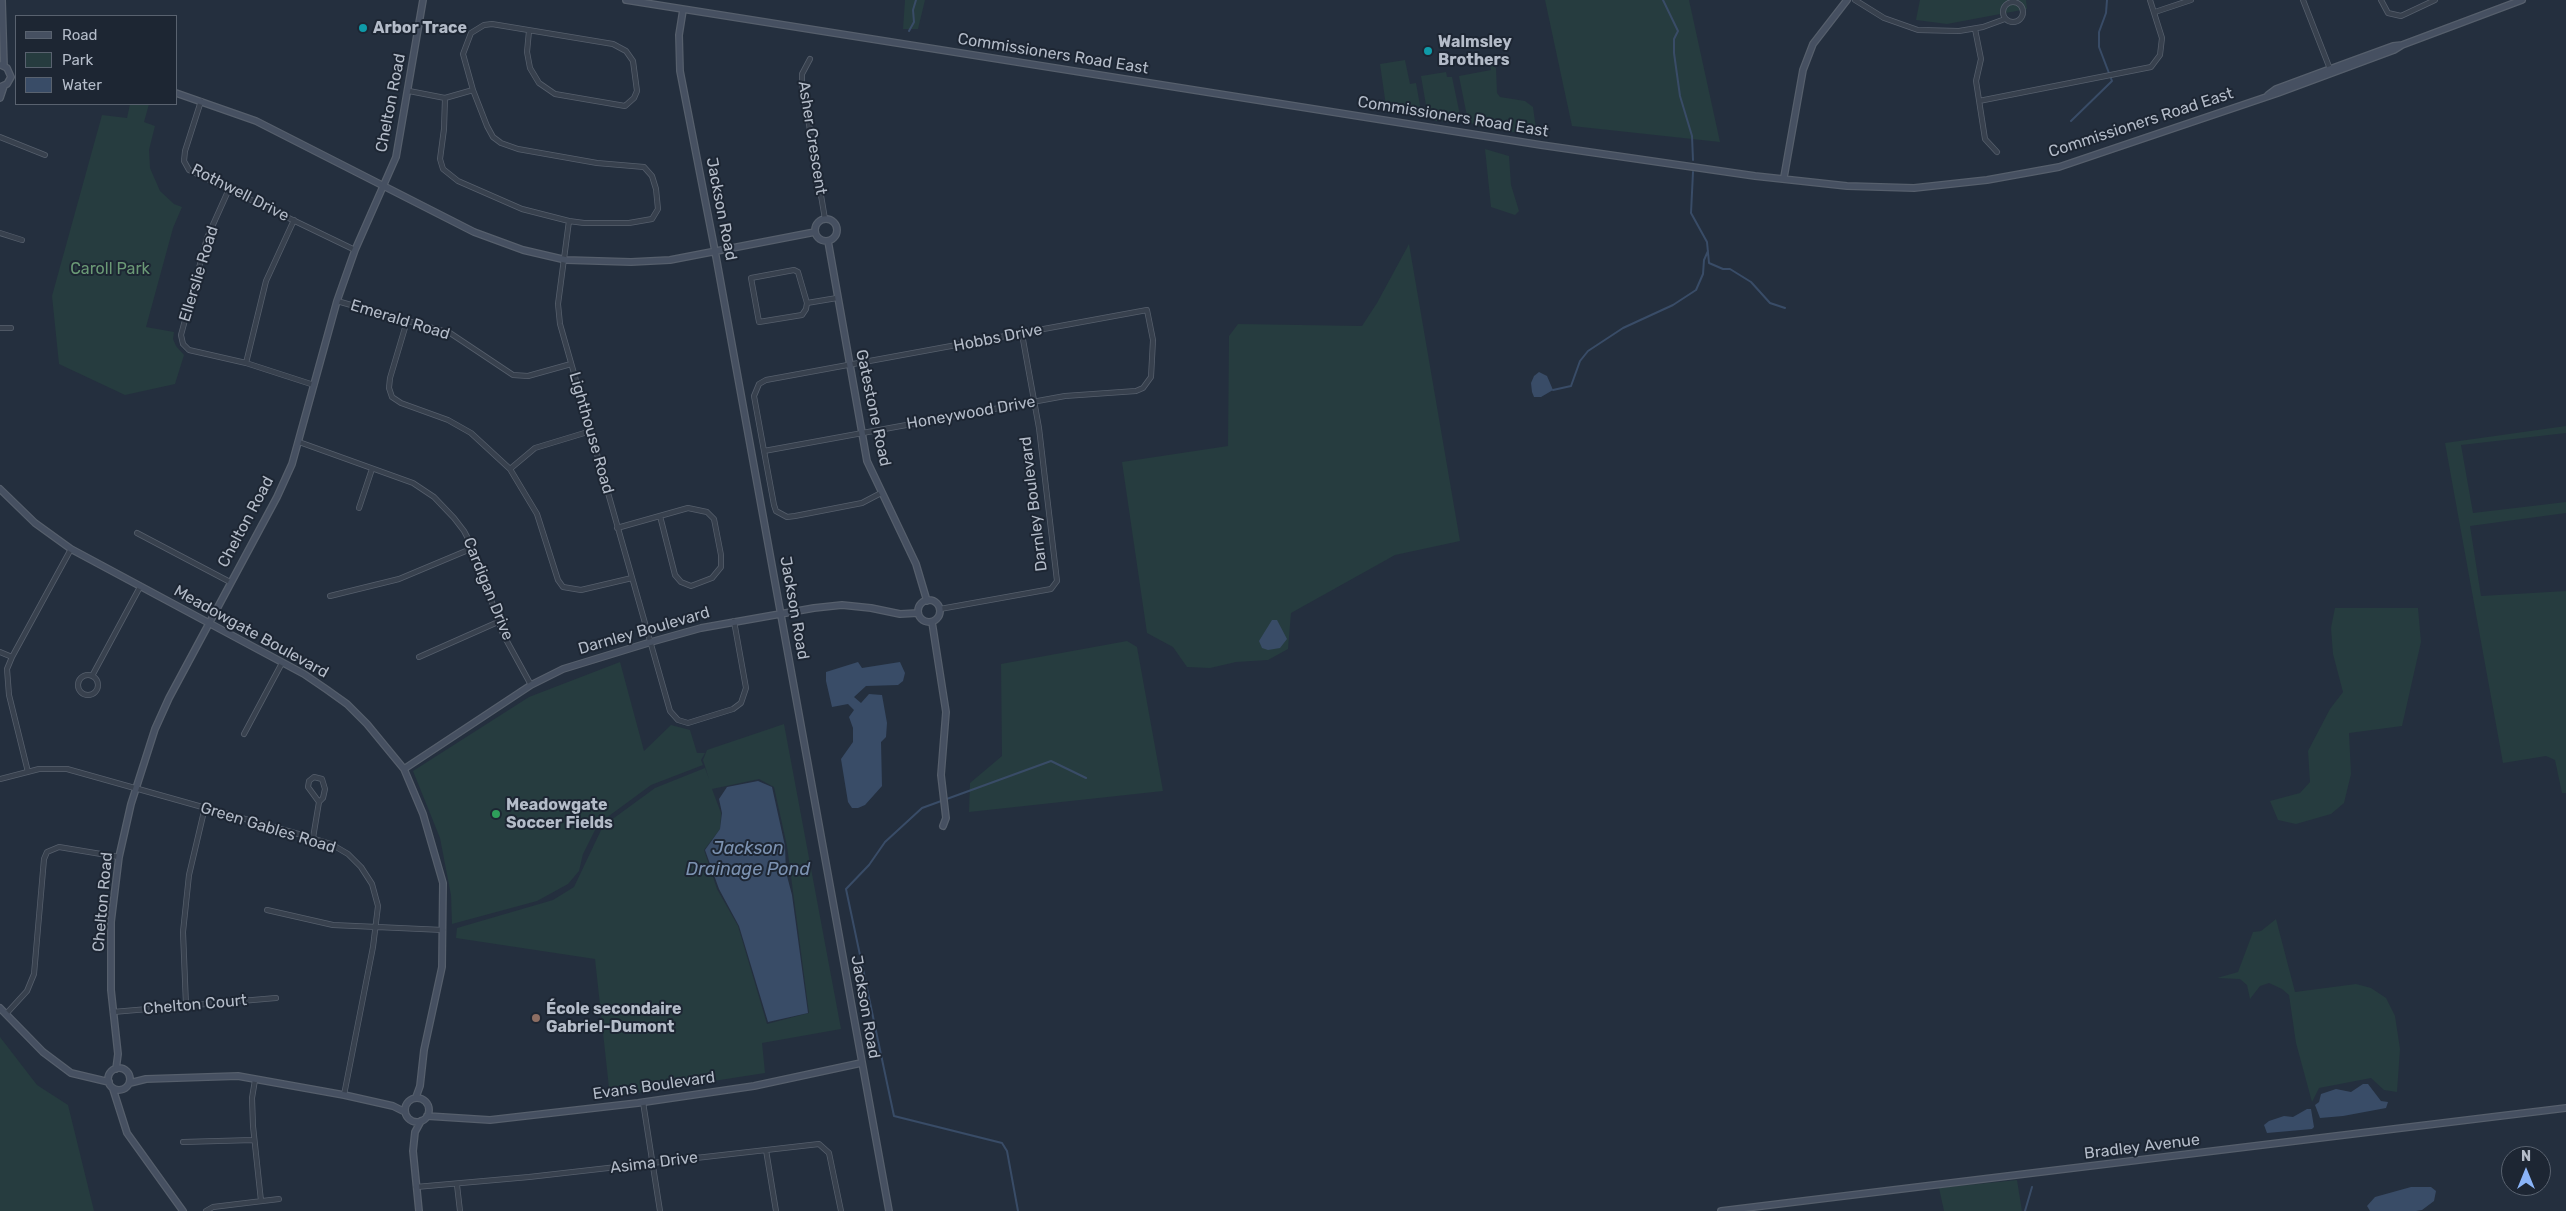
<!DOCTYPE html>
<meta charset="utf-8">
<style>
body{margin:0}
#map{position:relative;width:2566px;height:1211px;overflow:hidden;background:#242f3e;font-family:Rubik,sans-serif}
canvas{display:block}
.legend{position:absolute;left:15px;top:15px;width:162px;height:90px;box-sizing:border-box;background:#1d2633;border:1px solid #59626f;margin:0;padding:6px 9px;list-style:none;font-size:15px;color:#b4bcc9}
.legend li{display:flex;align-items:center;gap:10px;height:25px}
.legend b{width:25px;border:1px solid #59626f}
.north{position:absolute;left:2501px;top:1146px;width:50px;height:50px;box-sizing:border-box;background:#1d2633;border:1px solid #59626f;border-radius:50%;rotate:0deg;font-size:14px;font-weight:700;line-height:20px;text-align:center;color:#b4bcc9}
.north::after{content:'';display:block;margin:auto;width:18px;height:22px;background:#8ab4f8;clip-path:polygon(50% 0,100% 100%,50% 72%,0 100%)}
</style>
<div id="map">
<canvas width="2566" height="1211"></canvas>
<ul class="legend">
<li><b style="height:6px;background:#465061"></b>Road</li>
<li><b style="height:14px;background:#263c3f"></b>Park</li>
<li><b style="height:14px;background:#394c67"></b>Water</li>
</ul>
<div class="north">N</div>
</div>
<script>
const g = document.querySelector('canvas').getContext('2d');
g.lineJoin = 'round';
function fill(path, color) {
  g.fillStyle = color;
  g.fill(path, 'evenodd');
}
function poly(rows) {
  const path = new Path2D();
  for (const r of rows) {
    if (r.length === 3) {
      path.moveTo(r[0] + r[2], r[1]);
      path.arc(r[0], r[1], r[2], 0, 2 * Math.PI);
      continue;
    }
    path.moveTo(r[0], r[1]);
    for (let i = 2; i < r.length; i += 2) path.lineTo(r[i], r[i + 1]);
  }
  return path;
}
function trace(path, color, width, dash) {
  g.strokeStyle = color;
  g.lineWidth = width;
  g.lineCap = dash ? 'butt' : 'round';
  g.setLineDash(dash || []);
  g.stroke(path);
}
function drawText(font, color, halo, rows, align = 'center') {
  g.font = font + ' Rubik,sans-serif';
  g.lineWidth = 4;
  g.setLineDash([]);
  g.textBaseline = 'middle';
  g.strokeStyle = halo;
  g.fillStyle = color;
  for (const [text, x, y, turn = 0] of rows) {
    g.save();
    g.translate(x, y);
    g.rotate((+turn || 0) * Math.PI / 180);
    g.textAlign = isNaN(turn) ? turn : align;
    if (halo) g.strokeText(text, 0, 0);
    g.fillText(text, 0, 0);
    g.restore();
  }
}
fill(poly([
 [905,0,925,0,918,29,903,29],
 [1545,0,1689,0,1720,142,1572,126],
 [1920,0,2026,0,2027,9,1947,24,1916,20],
 [1405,60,1410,84,1416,83,1421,111,1417,116,1387,113,1380,64],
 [1490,64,1496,68,1497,93,1500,97,1525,101,1533,107,1537,136,1477,126,1471,123,1467,116,1459,76,1491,70],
 [1446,72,1447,77,1452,77,1460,115,1459,120,1457,122,1436,121,1428,117,1421,76],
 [130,104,149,104,144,122,155,126,149,150,150,168,160,191,174,204,182,207,173,228,146,327,174,332,173,339,176,346,184,355,175,384,125,395,59,364,52,296,102,115,127,118],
 [1485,149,1509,156,1511,185,1519,211,1515,215,1491,207],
 [1409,244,1460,541,1395,555,1291,613,1288,649,1268,660,1236,662,1210,668,1187,667,1173,647,1147,633,1122,462,1228,446,1229,336,1238,324,1362,326,1377,303],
 [2566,426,2566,433,2461,445,2473,513,2566,502,2566,513,2470,526,2481,596,2566,591,2566,793,2562,793,2555,760,2546,756,2503,763,2445,443],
 [2335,608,2418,608,2421,642,2402,726,2349,733,2351,774,2344,803,2331,814,2296,824,2278,820,2270,801,2300,793,2310,782,2308,751,2330,709,2343,692,2333,654,2331,628],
 [1127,641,1137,647,1163,791,969,812,970,783,1002,756,1001,664],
 [620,662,644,751,671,725,690,730,697,753,705,753,701,760,703,765,651,785,598,824,583,854,579,871,568,884,537,901,452,924,451,895,440,838,413,771,529,697],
 [784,724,841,1029,762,1043,765,1073,610,1097,595,959,456,938,457,928,553,900,574,887,603,826,655,788,705,768,709,779,703,760,707,750],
 [759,779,774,787,787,846,809,1013,767,1024,738,926,717,889,704,850,720,829,721,813,712,789],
 [2276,919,2295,992,2356,984,2371,988,2386,998,2395,1016,2400,1049,2397,1092,2384,1090,2371,1078,2319,1088,2312,1102,2296,1043,2289,995,2282,989,2269,983,2260,986,2250,999,2247,985,2240,979,2217,978,2238,972,2253,932,2261,931],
 [0,1037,37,1085,68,1105,94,1211,0,1211],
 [2017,1180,2022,1211,1944,1211,1939,1188]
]), '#263c3f');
fill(poly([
 [1539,372,1547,376,1553,390,1541,397,1534,397,1532,392,1531,383,1534,376],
 [1272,620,1277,620,1287,639,1280,648,1268,650,1262,648,1259,641],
 [858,662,862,668,900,662,905,673,903,681,898,685,866,686,854,697,861,703,869,694,882,695,887,723,886,737,881,742,882,786,865,805,858,808,852,808,848,802,841,759,853,742,853,728,849,717,854,710,848,704,832,707,826,681,826,672],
 [758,781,772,787,785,846,786,872,792,895,808,1013,768,1022,739,926,719,889,705,850,720,829,722,813,719,799,727,787],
 [2363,1084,2368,1084,2381,1101,2388,1102,2386,1108,2343,1116,2320,1118,2315,1105,2319,1102,2321,1094,2336,1089,2351,1092],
 [2307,1109,2311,1109,2314,1127,2312,1129,2267,1133,2264,1125,2269,1121,2284,1116,2293,1117],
 [2411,1187,2431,1187,2436,1191,2434,1201,2422,1210,2416,1211,2370,1211,2367,1206,2375,1197]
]), '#394c67');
trace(poly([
 [1663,0,1678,31,1674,39,1674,53,1680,96,1692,136,1693,160],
 [909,31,914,22,913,10,916,0],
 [2071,121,2112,81,2099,47,2099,32,2106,13,2107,0],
 [1693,172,1691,213,1707,242,1709,263,1723,269,1730,269,1751,282,1770,303,1785,308],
 [1553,390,1571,386,1580,361,1588,351,1623,328,1673,305,1696,290,1703,274,1704,260,1708,251],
 [1018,1211,1007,1151,1002,1143,894,1116,846,889,869,865,885,842,922,808,1051,761,1086,778],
 [2025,1211,2032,1187]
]), '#394c67', 2);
const street = poly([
 [1855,0,1884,18,1918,30,1959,31,1983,27,2005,19],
 [2303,0,2330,69],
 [2381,0,2388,13,2401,16,2435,0],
 [2013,12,10],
 [2155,12,2191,0],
 [1975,29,1981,59,1976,81,1985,139,1997,152],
 [810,59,802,74,802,83,825,219],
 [409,91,445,98,473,90],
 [445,98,444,129,440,159,443,169,458,181,522,209,569,221,584,223,629,223,652,219,658,209,656,189,652,176,644,167,597,163,518,149,501,143,493,137,487,126,473,90,463,54,471,33,484,25,492,24,613,44,626,51,633,61,637,91,634,98,625,106,555,94,539,83,530,68,527,52,529,31],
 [201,101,185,151,184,161,189,170,355,250],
 [1979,101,2151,67,2160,55,2162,38,2150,0],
 [0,137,45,155],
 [229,189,207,238,181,335,183,344,189,350,246,363,314,385],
 [569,221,558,304,560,324,670,711,678,720,688,723,733,709,741,703,746,688,734,621],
 [0,233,22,240],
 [337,301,450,333,513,375,528,376,571,364],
 [807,303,798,272,794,270,751,278,759,322,802,315,806,309,807,303,837,298],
 [407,321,390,378,389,388,392,397,401,403,448,420,471,433,510,469,537,514,558,580,563,587,581,590,632,578],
 [0,328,11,328],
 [246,363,266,281,294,220],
 [299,442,413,483,434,497,454,518,464,531,473,548,503,634,531,685],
 [764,451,1065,396,1136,391,1143,388,1151,377,1153,340,1147,310,766,380,759,384,754,396,764,451,774,505,776,511,787,517,795,516,862,503,881,493],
 [510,469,535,448,591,431],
 [359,508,372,469],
 [617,528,688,508,707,512,714,519,721,555,721,567,712,578,691,586,681,582,675,575,660,516],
 [137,533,230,582],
 [330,596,399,579,473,548],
 [940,609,1051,589,1057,581,1039,428,1022,334],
 [0,652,12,657],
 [419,657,498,622],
 [88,685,10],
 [92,676,140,587],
 [244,734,282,663],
 [28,772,9,695,7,669,12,657,71,549],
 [0,779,39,769,67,769,302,835,331,844,348,854,361,867,372,884,378,906,373,947,344,1095],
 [313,838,319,802,323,798,325,789,322,779,314,777,309,781,308,787,319,802],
 [267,910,333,925,443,930],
 [186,1005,183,932,189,875,205,807],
 [113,1012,276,998],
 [6,1014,27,991,34,974,44,859,47,852,59,847,119,857],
 [255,1080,252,1098,253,1126,261,1201],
 [643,1102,660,1211],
 [183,1142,253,1140],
 [766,1150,776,1211],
 [457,1185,460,1211],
 [416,1187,529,1177,819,1144,829,1153,841,1211],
 [206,1211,213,1207,279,1199]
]);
const secondary = poly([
 [2,0,4,66],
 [626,0,1541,145,1755,176,1847,186,1914,188,1987,180,2059,167,2278,93,2394,50,2402,45,2393,46,2330,69,2276,89,2268,95],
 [683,10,679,35,680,71,715,251,889,1211],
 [2402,45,2522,0],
 [0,87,7,84,11,77,7,68,1,65],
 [176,93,256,121,474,232,523,250,566,260,631,262,670,260,815,232],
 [0,98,4,86],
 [1784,177,1803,70,1813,44,1847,0],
 [826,230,11],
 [828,241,867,461,916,564,927,601],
 [0,489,35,523,71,549,304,674,326,689,347,704,367,724,404,769,423,814,443,883,442,967,424,1050,420,1086,416,1097],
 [929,611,11],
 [932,622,946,712,941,775,946,818,943,826],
 [404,769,531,685,563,669,651,642,701,628,814,608,842,605,871,608,900,614,918,613],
 [0,1008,43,1052,71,1073,109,1082],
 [119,1079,11],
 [116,1069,118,1054,111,990,111,922,119,857,131,804,155,729,169,698,277,497,292,464,337,301,355,250,396,157,423,0],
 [130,1083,146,1079,238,1076,344,1095,393,1106,405,1112],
 [113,1089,127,1133,183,1211],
 [417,1110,12],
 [427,1116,490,1120,638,1103,754,1086,861,1063],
 [419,1211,413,1151,415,1132,421,1121],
 [1721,1211,2566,1108]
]);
trace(street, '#565f6c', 6);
trace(secondary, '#565f6c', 8);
trace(street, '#38414e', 4.5);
trace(secondary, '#465061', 5.5);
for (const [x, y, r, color] of [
 [363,28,5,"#0f9aa8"],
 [1428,51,5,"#0f9aa8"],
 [496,814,5,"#2e9e5b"],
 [536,1018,5,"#8d6e63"]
]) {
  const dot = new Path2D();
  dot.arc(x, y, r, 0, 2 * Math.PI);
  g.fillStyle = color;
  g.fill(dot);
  trace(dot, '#1d2633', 2);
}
drawText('bold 16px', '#b4bcc9', '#1d2633', [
 ["Arbor Trace",373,28],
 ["Walmsley",1438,42],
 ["Brothers",1438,60],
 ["Meadowgate",506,805],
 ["Soccer Fields",506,823],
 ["École secondaire",546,1009],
 ["Gabriel-Dumont",546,1027]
], 'left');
drawText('16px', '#b4bcc9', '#1d2633', [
 ["Commissioners Road East",1053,54,9],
 ["Chelton Road",391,103,-79],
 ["Commissioners Road East",1453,117,9],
 ["Commissioners Road East",2141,123,-18],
 ["Asher Crescent",812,138,81],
 ["Rothwell Drive",240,193,27],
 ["Jackson Road",721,209,79],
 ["Ellerslie Road",199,274,-73],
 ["Emerald Road",400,320,17],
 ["Hobbs Drive",998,338,-11],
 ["Gatestone Road",873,408,78],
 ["Honeywood Drive",971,413,-10],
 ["Lighthouse Road",591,433,74],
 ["Darnley Boulevard",1034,504,-97],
 ["Chelton Road",246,522,-62],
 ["Cardigan Drive",488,589,68],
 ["Jackson Road",794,608,80],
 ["Darnley Boulevard",644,631,-16],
 ["Meadowgate Boulevard",251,632,29],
 ["Green Gables Road",268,828,17],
 ["Chelton Road",103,902,-85],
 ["Chelton Court",195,1005,-5],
 ["Jackson Road",865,1007,80],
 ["Evans Boulevard",654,1086,-8],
 ["Bradley Avenue",2142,1147,-7],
 ["Asima Drive",654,1163,-7]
]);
drawText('16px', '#6b9a76', '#1d2633', [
 ["Caroll Park",110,269]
]);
drawText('italic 18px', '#7c92b1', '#1d2633', [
 ["Jackson",748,849],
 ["Drainage Pond",748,870]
]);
</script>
